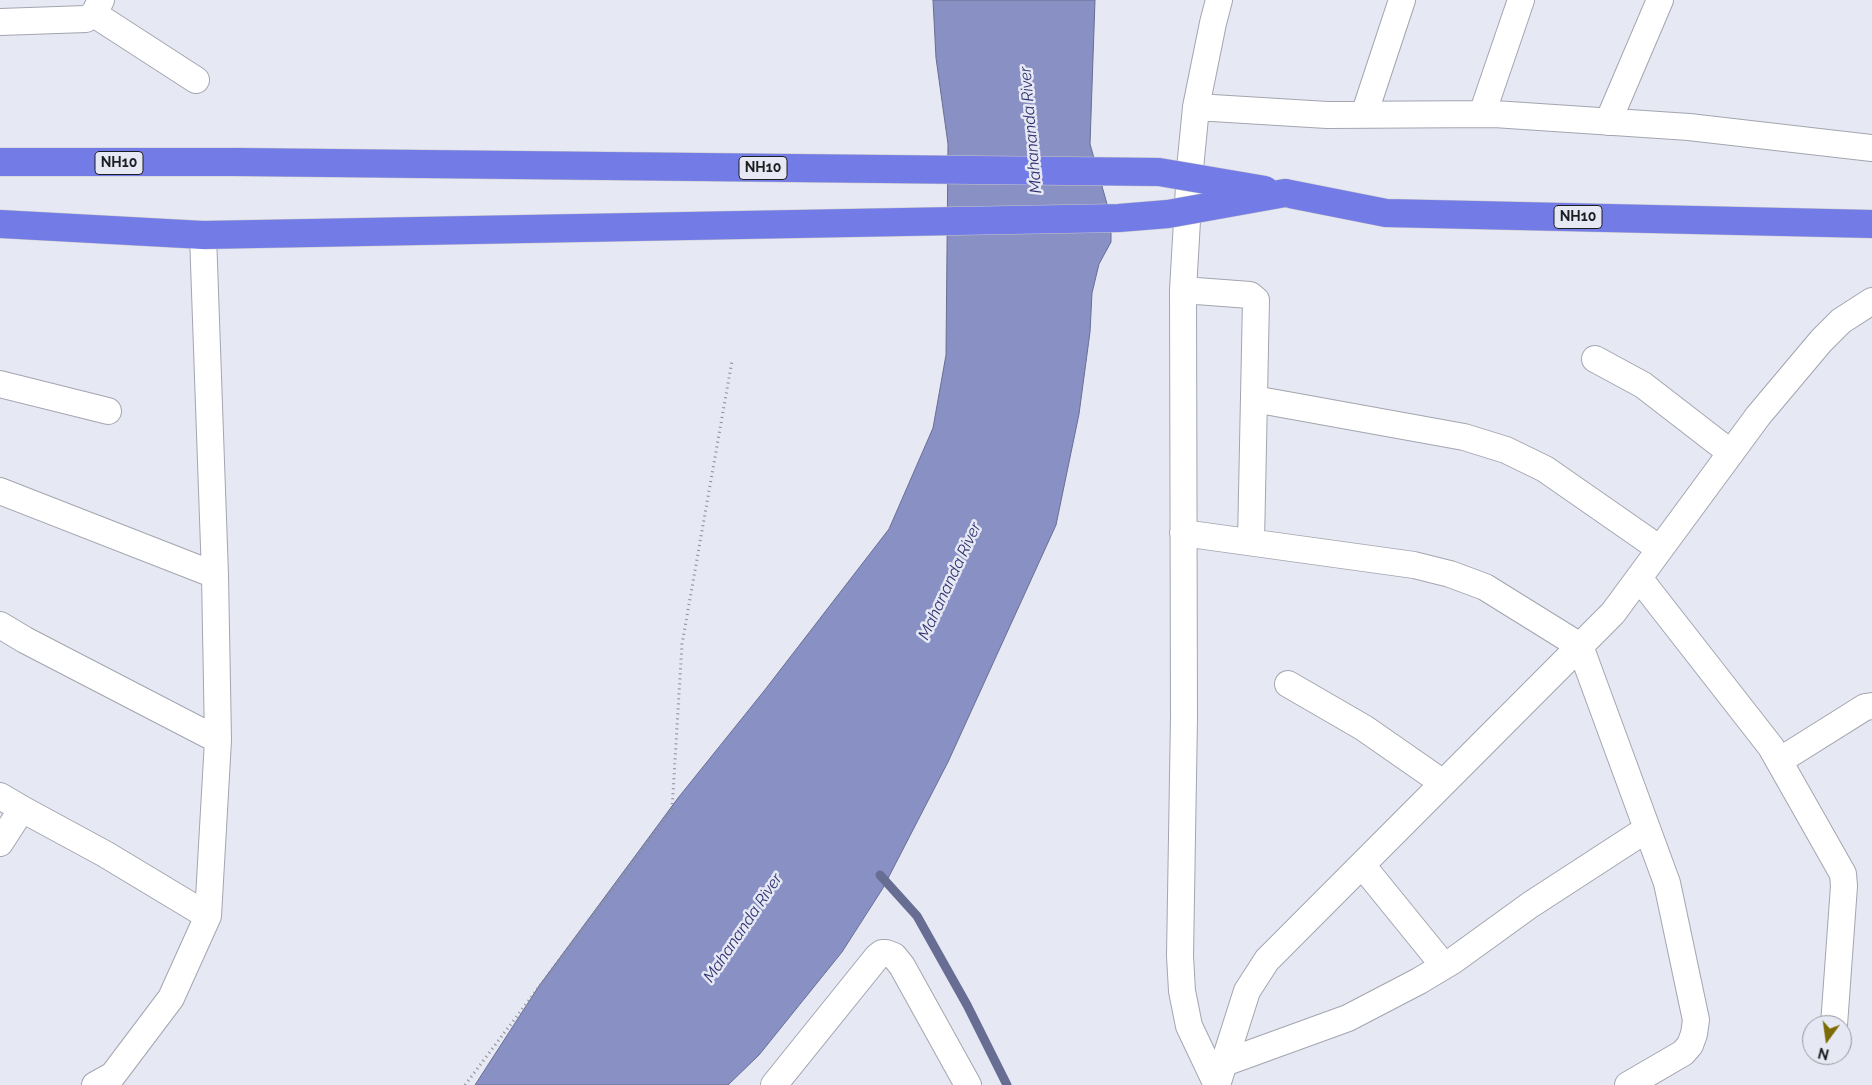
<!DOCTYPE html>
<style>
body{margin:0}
#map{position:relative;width:1872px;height:1085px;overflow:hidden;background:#e6e8f3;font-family:Raleway,sans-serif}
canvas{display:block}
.north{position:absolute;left:1802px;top:1015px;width:50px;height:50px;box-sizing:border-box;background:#e6e8f3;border:1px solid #96979f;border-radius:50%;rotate:194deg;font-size:14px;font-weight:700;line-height:20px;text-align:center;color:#1d1e22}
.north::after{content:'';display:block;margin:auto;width:18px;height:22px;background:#7d6c06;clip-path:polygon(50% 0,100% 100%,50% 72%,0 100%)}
</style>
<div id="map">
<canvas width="1872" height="1085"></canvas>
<div class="north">N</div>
</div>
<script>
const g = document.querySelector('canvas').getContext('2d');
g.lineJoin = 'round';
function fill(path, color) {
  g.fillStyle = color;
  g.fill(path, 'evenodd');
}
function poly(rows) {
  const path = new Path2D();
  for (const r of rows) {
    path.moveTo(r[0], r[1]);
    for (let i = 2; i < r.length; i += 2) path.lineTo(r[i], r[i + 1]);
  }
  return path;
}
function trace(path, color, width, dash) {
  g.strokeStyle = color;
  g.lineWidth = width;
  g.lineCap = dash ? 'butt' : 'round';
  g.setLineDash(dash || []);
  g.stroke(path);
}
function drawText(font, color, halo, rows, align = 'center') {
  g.font = font + ' Raleway,sans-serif';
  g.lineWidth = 5;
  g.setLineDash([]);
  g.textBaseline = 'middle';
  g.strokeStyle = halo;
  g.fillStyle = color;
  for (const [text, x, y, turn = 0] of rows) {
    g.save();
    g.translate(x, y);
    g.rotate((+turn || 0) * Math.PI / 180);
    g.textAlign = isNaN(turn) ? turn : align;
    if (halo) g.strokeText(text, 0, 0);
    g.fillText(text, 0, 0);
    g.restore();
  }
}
const water = poly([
 [933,0,1095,0,1090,144,1111,218,1111,242,1099,264,1092,293,1090,332,1079,414,1056,525,948,762,883,888,842,952,759,1055,728,1085,475,1085,539,986,678,798,764,691,889,529,933,428,946,355,948,144,936,58,933,0]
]);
fill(water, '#8890c4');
trace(water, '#686e93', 1);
trace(poly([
 [880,875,917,916,967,1005,1007,1085]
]), '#686e93', 9);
const street = poly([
 [94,14,196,80],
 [0,22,86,19,94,14,101,0],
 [1196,107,1327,115,1494,114,1689,127,1872,148],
 [1482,114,1521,0],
 [1364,115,1402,0],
 [1608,122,1660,0],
 [1183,290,1250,295,1256,300,1251,542],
 [1595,359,1643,385,1731,453],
 [0,384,108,411],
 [1254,399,1464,437,1506,450,1545,469,1660,549],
 [0,491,215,575],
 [1183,533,1414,565,1450,574,1485,587,1580,646,1667,883,1696,1020,1694,1034,1690,1045,1683,1053,1628,1085],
 [1639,578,1771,747,1843,874,1844,886,1834,1025],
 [0,625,25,640,218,740],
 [1288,684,1364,728,1443,783],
 [1779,761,1865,707,1872,706],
 [0,796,22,809,105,854,208,916],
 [0,843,22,809],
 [1362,865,1444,966],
 [1224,1063,1348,1018,1419,981,1454,960,1530,905,1647,829],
 [95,1085,113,1075,171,998,208,916,218,740,215,575,203,235],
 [774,1085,877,957,882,953,886,953,894,956,902,966,968,1085],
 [1217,1085,1189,1026,1182,991,1180,956,1184,717,1183,290,1190,169,1196,107,1213,23,1219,0],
 [1217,1085,1247,991,1267,960,1613,613,1758,416,1821,341,1841,321,1872,301]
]);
const highway = poly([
 [0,162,238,162],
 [1285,193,1386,213,1872,224],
 [0,224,203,235]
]);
trace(street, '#a3a5af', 28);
trace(highway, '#c9c9ca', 29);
trace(poly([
 [465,1085,672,810,682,644,732,361]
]), '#898a92', 3, [1, 4]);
trace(street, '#fff', 26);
trace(highway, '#737be6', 28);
const highwayBridge = poly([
 [238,162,1159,172,1265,190],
 [203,235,1119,218,1168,214,1285,193]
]);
trace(highwayBridge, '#c9c9ca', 29, []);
trace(highwayBridge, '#737be6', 28);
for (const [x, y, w] of [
 [119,163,48],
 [763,168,48],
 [1578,217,48]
]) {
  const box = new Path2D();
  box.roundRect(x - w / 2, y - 11.5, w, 23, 4);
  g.fillStyle = '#e6e8f3';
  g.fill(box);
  trace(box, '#1d1e22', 1);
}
drawText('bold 14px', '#1d1e22', null, [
 ["NH10",119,163],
 ["NH10",763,168],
 ["NH10",1578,217]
]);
drawText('italic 16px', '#2f3271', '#e6e8f3', [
 ["Mahananda River",1031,130,-95],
 ["Mahananda River",950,581,-65],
 ["Mahananda River",743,928,-56]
]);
</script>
